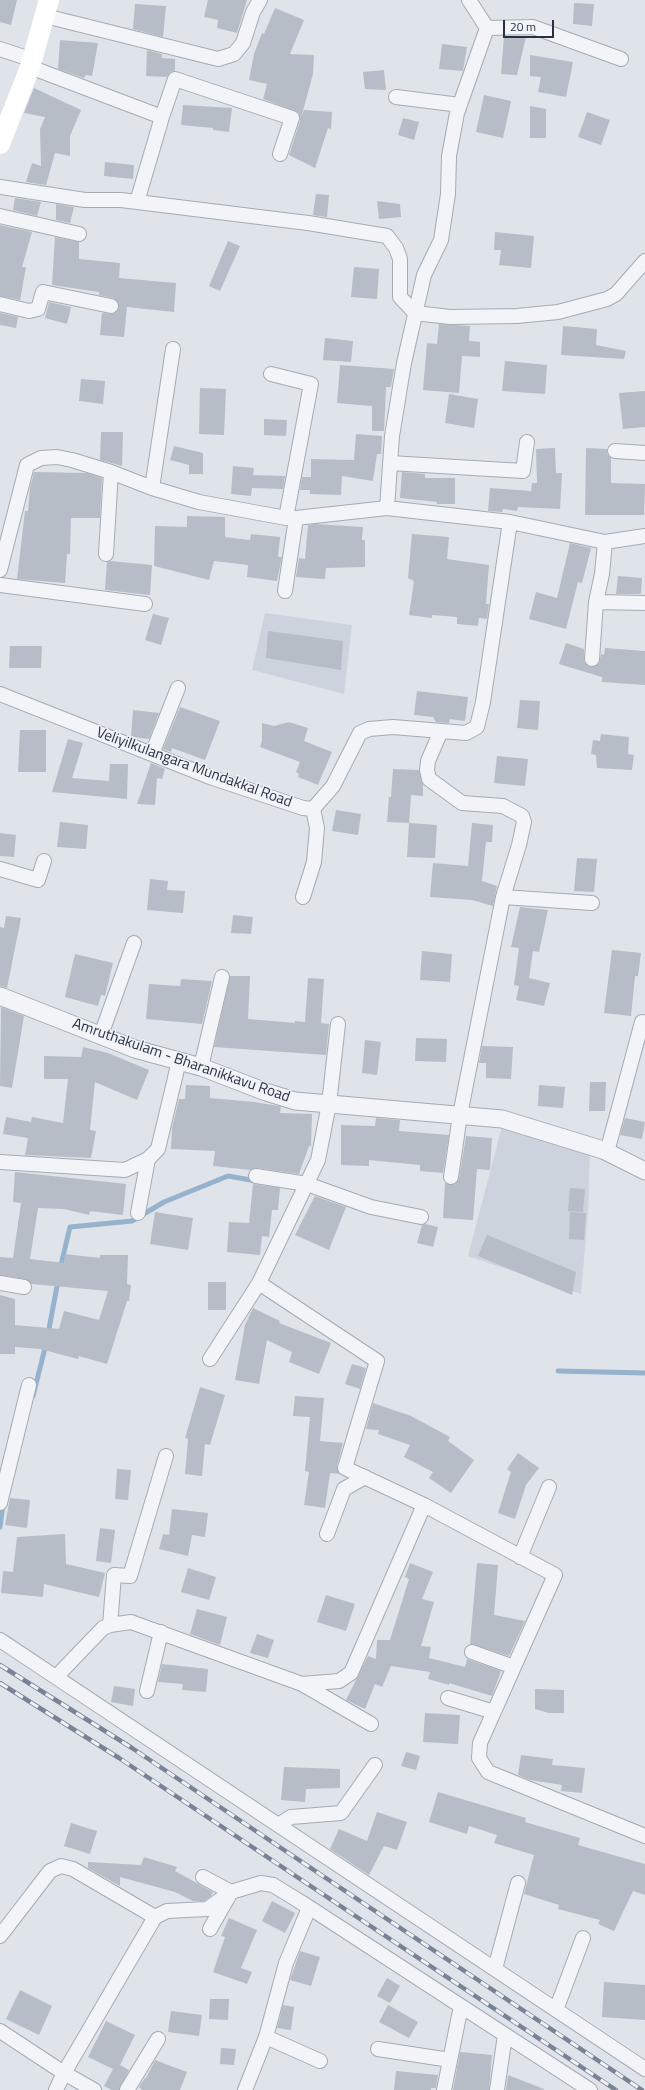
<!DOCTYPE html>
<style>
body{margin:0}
#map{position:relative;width:645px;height:2090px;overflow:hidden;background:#dfe4ea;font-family:"Titillium Web",sans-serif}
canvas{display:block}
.scale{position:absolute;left:503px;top:20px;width:51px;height:18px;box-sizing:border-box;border:2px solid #273142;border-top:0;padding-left:5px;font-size:12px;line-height:14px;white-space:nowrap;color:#273142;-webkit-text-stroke:3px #eff3f7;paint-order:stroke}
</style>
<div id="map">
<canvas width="645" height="2090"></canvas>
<div class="scale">20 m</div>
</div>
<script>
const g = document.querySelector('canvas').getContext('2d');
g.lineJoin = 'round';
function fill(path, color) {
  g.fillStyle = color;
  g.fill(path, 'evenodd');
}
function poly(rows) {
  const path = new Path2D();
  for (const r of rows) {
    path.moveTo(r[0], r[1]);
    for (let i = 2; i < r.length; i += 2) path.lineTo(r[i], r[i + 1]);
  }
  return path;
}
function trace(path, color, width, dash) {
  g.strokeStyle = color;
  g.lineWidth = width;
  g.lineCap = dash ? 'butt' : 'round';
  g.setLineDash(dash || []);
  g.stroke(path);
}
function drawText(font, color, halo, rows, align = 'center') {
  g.font = font + ' "Titillium Web",sans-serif';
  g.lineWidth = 3;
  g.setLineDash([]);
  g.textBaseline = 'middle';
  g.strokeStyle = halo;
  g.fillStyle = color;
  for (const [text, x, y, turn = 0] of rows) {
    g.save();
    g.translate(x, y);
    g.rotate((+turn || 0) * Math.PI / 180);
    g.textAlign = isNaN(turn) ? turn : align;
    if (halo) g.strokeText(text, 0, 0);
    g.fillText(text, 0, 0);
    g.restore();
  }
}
fill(poly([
 [265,613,352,625,344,694,252,670],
 [502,1126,590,1152,588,1213,581,1294,468,1256]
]), '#cdd3dc');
trace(poly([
 [60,1269,70,1227,132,1221,164,1202,228,1176,256,1181],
 [48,1334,58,1281],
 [558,1371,645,1373],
 [33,1396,46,1344],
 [0,1527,3,1504]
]), '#97b2cd', 5);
fill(poly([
 [0,0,17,0,11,25,0,22],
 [208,0,247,0,237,33,217,28,218,20,204,17],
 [574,3,594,4,592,26,573,24],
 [135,4,166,6,163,37,133,29],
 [275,8,304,20,290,54,314,55,313,74,301,118,304,110,332,112,331,129,328,128,315,168,289,155,300,121,299,113,263,99,267,84,249,80,254,54,262,33,264,34],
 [504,36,526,37,517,75,501,74],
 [60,40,98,43,92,76,86,75,84,78,58,69],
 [442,44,467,47,463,71,439,69],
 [147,50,162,54,162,58,175,59,175,71,170,72,167,77,146,76],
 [530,55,573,62,566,97,538,92,541,77,530,76],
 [384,70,386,90,365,89,363,72],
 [34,88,81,110,70,136,70,156,55,153,46,185,26,182,32,163,41,166,40,129,45,117,24,113],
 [484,95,511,101,503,138,476,132],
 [183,105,232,108,229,132,213,130,213,128,181,125],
 [530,106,546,109,546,138,530,138],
 [587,112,610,120,601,145,578,137],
 [403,118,419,122,414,140,398,135],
 [105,162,134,165,133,179,104,176],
 [316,194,329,195,327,217,313,215],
 [15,198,41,202,37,216,13,210],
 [377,201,400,204,401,217,379,219],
 [56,204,74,207,70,223,56,220],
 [0,225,32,232,22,267,26,267,20,300,0,296],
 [495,232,534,236,531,268,499,265,501,250,494,250],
 [55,237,79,242,79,259,120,263,119,278,176,283,174,312,127,307,124,337,100,335,102,313,114,314,119,308,119,303,113,298,99,295,99,292,52,285],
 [228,241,240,246,220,291,209,286],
 [354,267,379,269,377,299,351,297],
 [49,302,71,307,67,324,45,318],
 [0,313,18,317,16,328,0,325],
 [439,324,470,326,469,341,480,342,480,357,462,356,459,393,423,390,427,343,437,344],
 [563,326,597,329,596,345,626,351,624,359,561,355],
 [325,338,353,341,351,362,323,360],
 [505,361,547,365,545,394,502,391],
 [340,365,394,369,391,387,386,387,384,431,372,431,372,406,337,403],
 [81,379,105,381,103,404,79,401],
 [200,388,226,389,224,435,199,434],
 [645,391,645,427,623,429,619,393],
 [449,394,478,399,474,428,445,423],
 [264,419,287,420,286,436,264,435],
 [101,432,123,432,122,466,100,460],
 [356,434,382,436,381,454,377,454,373,481,342,476,341,495,310,494,310,490,300,490,302,477,311,477,311,459,354,460],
 [174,446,203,453,203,474,189,474,189,465,170,460],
 [555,448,556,473,562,473,560,509,518,507,517,511,503,509,502,512,488,511,490,488,531,491,532,483,537,483,536,449],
 [586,448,607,449,607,454,611,458,611,483,645,484,644,515,585,515],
 [233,466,254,468,253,475,285,476,283,489,252,488,251,496,231,494],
 [34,472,87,473,102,478,100,518,71,518,70,554,67,554,65,583,17,579,25,511,28,511,30,488],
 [402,472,425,474,425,478,455,478,455,504,437,504,437,502,400,498],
 [187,516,225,517,225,537,250,540,251,534,280,537,278,557,282,557,277,581,247,577,248,565,214,561,209,580,154,566,155,526,187,527],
 [316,524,363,527,362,540,365,540,365,567,326,568,325,579,296,577,299,558,305,559,308,525],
 [412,534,449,537,447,559,489,565,486,604,489,604,487,619,479,618,478,626,457,624,457,617,432,615,432,618,409,615,414,581,408,578],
 [570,543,591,548,582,583,578,582,566,629,529,619,536,592,557,598],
 [110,561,152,565,150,595,105,590,107,562],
 [618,576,642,578,641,594,616,594],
 [153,614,169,618,161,645,145,640],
 [268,631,343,641,341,670,266,658],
 [566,643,584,649,584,662,591,667,599,664,601,654,604,655,605,648,645,651,645,685,602,682,602,677,559,664],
 [10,646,42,646,41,668,9,668],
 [417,691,468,697,465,721,450,719,449,723,436,722,433,717,414,715],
 [520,700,540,701,538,730,517,728],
 [180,707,220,721,205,760,172,748,171,752,163,749],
 [133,710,159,713,149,739,131,737],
 [289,722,308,728,304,741,332,752,318,785,298,777,299,774,296,772,300,762,260,747,262,741,262,723,274,726],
 [20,730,46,730,46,772,18,772],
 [601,734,629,737,628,754,634,755,632,770,597,768,596,755,591,754,593,740,600,741],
 [68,739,83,743,72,778,109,781,110,764,128,764,127,799,52,792],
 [497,756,528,759,525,786,494,783],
 [151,763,165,769,162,779,157,778,155,805,137,804],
 [393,769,419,770,423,785,423,796,411,795,409,823,387,822,389,797,391,797],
 [336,810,361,814,358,835,332,831],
 [60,822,88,825,86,849,57,847],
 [409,823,437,825,435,858,407,857],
 [472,823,493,825,492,842,486,842,482,881,497,886,493,906,472,900,430,897,433,863,468,866],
 [0,833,16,835,14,857,0,856],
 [577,858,597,859,594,892,574,891],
 [150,879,168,881,167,890,185,891,183,913,147,910],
 [520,907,548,910,539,952,533,951,529,978,550,983,544,1006,516,1000,519,986,514,985,519,948,511,947],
 [233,915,253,917,251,934,231,933],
 [6,916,21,918,7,988,0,986,0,927,4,928],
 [612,950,641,953,638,976,635,976,631,1016,604,1013],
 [422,951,452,954,450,982,420,980],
 [75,954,113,963,105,996,101,995,98,1006,65,997],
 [230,976,250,976,248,1019,295,1023,295,1021,305,1022,308,978,324,979,321,1023,329,1024,326,1055,214,1047],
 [181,979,212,981,202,1024,146,1019,149,984,180,986],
 [1,1007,24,1016,12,1088,0,1086],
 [416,1038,447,1039,446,1062,415,1061],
 [365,1040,381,1042,377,1075,362,1073],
 [482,1046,513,1047,511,1079,486,1078,486,1063,479,1063],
 [83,1047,108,1053,149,1070,137,1100,95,1082,90,1130,96,1131,91,1158,25,1155,28,1138,3,1134,6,1117,31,1122,32,1117,63,1123,68,1079,44,1079,44,1056,81,1057],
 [590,1082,606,1082,605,1111,589,1111],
 [186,1085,210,1086,210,1098,254,1102,279,1106,281,1107,280,1113,312,1114,311,1146,309,1146,299,1174,257,1168,251,1170,213,1166,215,1151,171,1149,172,1128,179,1099,185,1099],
 [539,1085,565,1087,563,1108,538,1106],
 [376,1118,400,1120,399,1131,449,1135,443,1173,420,1171,420,1165,369,1160,369,1166,341,1165,341,1125,375,1126],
 [625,1118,645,1122,642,1139,620,1135],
 [466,1136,492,1138,490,1170,477,1169,473,1220,443,1218,445,1183,454,1185,459,1179],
 [15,1172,126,1184,123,1215,90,1211,89,1215,64,1209,38,1208,30,1259,64,1263,65,1254,100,1258,100,1255,128,1255,127,1284,131,1285,129,1301,127,1301,107,1364,79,1356,78,1359,40,1349,15,1347,15,1354,0,1354,0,1295,15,1299,15,1325,59,1329,64,1311,99,1320,108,1291,32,1284,25,1279,0,1275,0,1257,13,1258,21,1203,13,1202],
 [253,1184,280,1188,278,1210,272,1210,269,1237,262,1236,260,1255,227,1252,229,1222,249,1223],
 [570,1188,585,1189,583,1212,568,1211],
 [315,1196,346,1207,329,1250,295,1235],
 [155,1212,193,1218,188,1250,150,1244],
 [570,1212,586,1213,584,1240,569,1239],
 [425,1224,438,1227,433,1247,417,1243,422,1225],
 [487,1235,576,1272,572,1295,478,1256],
 [208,1282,226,1282,226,1310,208,1310],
 [253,1308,280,1321,279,1323,331,1343,319,1374,289,1362,292,1352,267,1340,259,1384,235,1380,245,1325],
 [352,1364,366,1368,360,1389,345,1384],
 [200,1387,225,1395,210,1445,205,1444,202,1476,185,1474,188,1439,185,1438],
 [295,1396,324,1398,320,1441,343,1443,337,1466,339,1474,330,1473,325,1508,304,1505,309,1472,305,1471,310,1417,293,1416],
 [373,1403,411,1416,450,1437,448,1441,474,1460,451,1493,429,1478,433,1472,404,1457,410,1445,378,1434,379,1430,366,1429],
 [518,1453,539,1468,526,1485,515,1519,498,1513,511,1472,507,1469],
 [117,1469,131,1470,128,1500,115,1499],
 [10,1498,30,1500,27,1528,5,1525],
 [172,1509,208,1513,205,1537,192,1535,188,1556,159,1549,163,1534,169,1535],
 [100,1528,115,1530,111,1563,96,1561],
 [65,1534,66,1564,105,1573,99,1597,44,1584,43,1597,1,1593,3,1571,13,1572,17,1537],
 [410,1563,433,1572,422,1599,434,1602,421,1646,431,1647,429,1658,465,1667,467,1659,501,1671,492,1696,449,1683,449,1685,428,1679,430,1672,391,1666,382,1687,375,1684,365,1709,346,1700,368,1656,376,1659,377,1640,390,1640,409,1579,405,1577],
 [477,1563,498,1565,494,1615,525,1621,509,1656,470,1644],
 [188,1568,216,1577,209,1600,181,1592],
 [326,1595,355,1604,346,1631,317,1622],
 [197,1609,227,1617,220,1645,190,1634],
 [257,1634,274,1640,268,1658,250,1653],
 [162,1664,208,1669,206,1692,182,1690,183,1684,158,1682],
 [114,1686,135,1689,133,1706,111,1702],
 [535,1689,564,1690,564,1713,549,1713,535,1709],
 [425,1713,460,1715,458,1744,423,1742],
 [406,1752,420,1756,416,1770,401,1766],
 [521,1755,553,1759,552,1765,585,1768,582,1793,561,1791,562,1785,530,1780,518,1775],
 [284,1767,340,1769,340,1788,306,1789,305,1802,281,1800],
 [438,1792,526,1818,525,1822,580,1838,578,1845,645,1864,645,1895,633,1891,614,1931,598,1924,600,1920,558,1909,559,1905,524,1894,534,1855,494,1843,497,1835,469,1826,467,1834,429,1822],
 [377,1812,407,1822,397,1850,384,1846,369,1875,330,1849,339,1829,367,1841],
 [71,1823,97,1831,90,1854,64,1846],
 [144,1857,177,1867,175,1871,213,1892,211,1896,204,1901,193,1901,175,1892,120,1877,120,1886,88,1868,88,1862,141,1865],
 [272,1901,295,1913,285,1933,262,1921],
 [229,1918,257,1930,241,1968,252,1972,247,1984,213,1972,225,1937,221,1936],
 [300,1951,320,1957,311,1986,290,1980],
 [387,1978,400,1986,390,2003,377,1996],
 [604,1982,645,1985,645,2020,602,2017],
 [20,1990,52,2006,39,2035,6,2019],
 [210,1999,229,1999,228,2020,209,2019],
 [283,2005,294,2007,291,2030,277,2028],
 [388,2005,418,2022,409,2038,379,2022],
 [171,2011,202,2015,199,2036,168,2032],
 [106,2021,135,2035,120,2065,129,2070,119,2090,112,2090,104,2086,113,2069,88,2057],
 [221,2048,236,2049,234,2065,220,2064],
 [460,2052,492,2055,489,2090,453,2090],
 [155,2060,187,2072,180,2090,142,2090,139,2087,145,2078,146,2078],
 [396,2071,438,2075,436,2088,431,2088,431,2090,394,2090],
 [508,2075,544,2089,544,2090,506,2090]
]), '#b6bdc7');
const minor = poly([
 [45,16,218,59,234,54,243,43,253,12,260,0],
 [487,28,533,27,621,59],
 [0,49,33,60],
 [30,67,162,117],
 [396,97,460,105],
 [0,187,85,200,121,200,308,223,387,236,396,248,400,259,400,297,415,313,450,317,517,316,558,312,607,299,616,294,645,261],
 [137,202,162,117,175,79,292,118,280,154],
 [0,216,79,234],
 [0,304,29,311,38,309,43,292,111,306],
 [271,374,311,384,286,518],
 [615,451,645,453],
 [390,463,523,471,527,442],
 [152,488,173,349],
 [387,508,392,436,404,363,424,275,441,240,448,194,449,156,457,113,487,28,469,0],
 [106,554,111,472],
 [0,570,27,465,41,458,57,457,72,460,111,472,152,488,199,502,286,518,296,518,387,508,510,522,605,542,645,536],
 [0,585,145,604],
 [285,591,296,518],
 [596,602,645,603],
 [592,659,596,602,602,574,605,542],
 [0,694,210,777,303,808,313,809,333,786,360,733,369,729,393,727,466,733,477,727,483,702,510,522],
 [441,731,428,761,427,770,429,779,462,803,503,806,522,816,524,822,519,845,503,897,460,1115,451,1177],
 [152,754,178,688],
 [0,869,38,880,44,861],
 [303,897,314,862,317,828,313,809],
 [503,897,592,903],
 [338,1024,329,1104,318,1160,259,1283,377,1361,345,1468,424,1505],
 [101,1035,134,943],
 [201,1067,222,977],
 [607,1152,642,1022,645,1023],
 [0,1162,125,1170,148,1159,158,1149,179,1061],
 [256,1176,307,1184,371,1207,421,1217],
 [138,1213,148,1159],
 [0,1283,24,1287],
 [210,1359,259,1283],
 [0,1503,29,1385],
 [327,1534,344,1489,365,1477],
 [520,1557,549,1487],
 [110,1625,114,1575,130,1576,166,1456],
 [0,1640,645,2069],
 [472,1652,514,1667],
 [56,1677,103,1628,110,1625,131,1622,302,1684,339,1681,351,1673,424,1505,555,1575,480,1743,479,1758,488,1772,645,1836],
 [302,1684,371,1724],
 [147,1691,161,1632],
 [448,1698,494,1712],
 [278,1825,291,1817,341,1813,375,1765],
 [203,1877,231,1892,210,1929],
 [301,1902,590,2090],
 [0,1936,50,1871,61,1866,73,1869,155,1917],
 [495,1969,518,1883],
 [556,2010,583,1938],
 [0,2031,64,2073,94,2090],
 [266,2037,320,2061],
 [378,2049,450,2060],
 [56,2090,64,2073,155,1917,167,1911,207,1909,231,1892,261,1883,273,1885,299,1901,309,1908,286,1963,266,2037,245,2090],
 [127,2090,158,2039],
 [444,2090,461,2006],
 [497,2090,505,2035]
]);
const tertiary = poly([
 [0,996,135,1049,201,1067,266,1092,295,1101,502,1119,603,1150,645,1171]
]);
trace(minor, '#a4abb4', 16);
trace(tertiary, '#a4abb4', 19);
trace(minor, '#f2f4f8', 14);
trace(tertiary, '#f2f4f8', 17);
trace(poly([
 [0,144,30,67,49,0]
]), '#fff', 20);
const rail = poly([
 [0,1665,132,1748,642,2090],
 [0,1683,119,1758,616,2090]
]);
trace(rail, '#788395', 4.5);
trace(rail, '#eff3f7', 3, [9]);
drawText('15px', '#273142', '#eff3f7', [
 ["Veliyilkulangara Mundakkal Road",194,768,20],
 ["Amruthakulam - Bharanikkavu Road",181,1061,19]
]);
</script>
